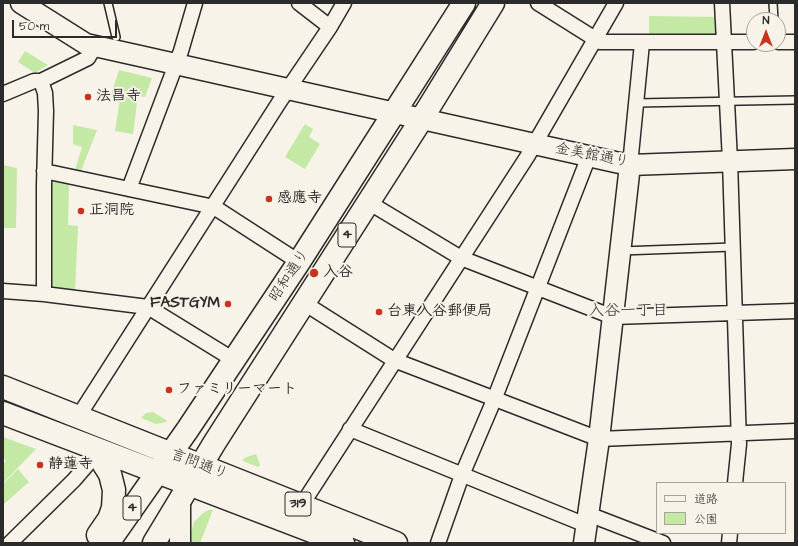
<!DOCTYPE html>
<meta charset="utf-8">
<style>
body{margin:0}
#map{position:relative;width:798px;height:546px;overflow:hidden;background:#f7f3e8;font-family:"Architects Daughter","Klee One",sans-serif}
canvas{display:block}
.frame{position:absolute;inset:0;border:4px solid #2b2b2b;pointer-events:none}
.legend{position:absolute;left:656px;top:482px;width:130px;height:52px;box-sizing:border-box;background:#f7f3e8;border:1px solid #a5a39c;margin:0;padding:5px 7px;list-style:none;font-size:12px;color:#2b2b2b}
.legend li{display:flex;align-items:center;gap:8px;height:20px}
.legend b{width:20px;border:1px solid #a5a39c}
.north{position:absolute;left:746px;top:12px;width:40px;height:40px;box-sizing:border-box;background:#f7f3e8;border:1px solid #a5a39c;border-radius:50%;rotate:0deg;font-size:11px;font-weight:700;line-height:16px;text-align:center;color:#2b2b2b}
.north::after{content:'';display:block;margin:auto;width:14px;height:18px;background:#c8321e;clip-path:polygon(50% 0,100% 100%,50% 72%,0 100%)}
.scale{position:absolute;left:12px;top:20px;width:105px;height:18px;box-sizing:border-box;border:2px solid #2b2b2b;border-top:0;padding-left:5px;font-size:12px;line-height:14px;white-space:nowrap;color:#2b2b2b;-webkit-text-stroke:3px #f7f3e8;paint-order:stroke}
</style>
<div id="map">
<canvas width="798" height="546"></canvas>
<div class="frame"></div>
<ul class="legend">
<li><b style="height:5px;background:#f7f3e8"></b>道路</li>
<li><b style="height:11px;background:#c4e9a4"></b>公園</li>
</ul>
<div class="north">N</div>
<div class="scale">50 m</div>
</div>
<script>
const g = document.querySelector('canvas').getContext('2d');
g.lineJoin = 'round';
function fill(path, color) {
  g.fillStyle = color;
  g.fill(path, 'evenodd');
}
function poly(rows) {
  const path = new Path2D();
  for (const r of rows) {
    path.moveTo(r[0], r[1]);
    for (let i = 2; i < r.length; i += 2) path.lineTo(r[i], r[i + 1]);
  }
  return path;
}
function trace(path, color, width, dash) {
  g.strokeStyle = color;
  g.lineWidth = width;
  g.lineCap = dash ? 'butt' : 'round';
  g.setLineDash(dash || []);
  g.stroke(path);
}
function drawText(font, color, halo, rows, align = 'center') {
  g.font = font + ' "Architects Daughter","Klee One",sans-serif';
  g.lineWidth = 4;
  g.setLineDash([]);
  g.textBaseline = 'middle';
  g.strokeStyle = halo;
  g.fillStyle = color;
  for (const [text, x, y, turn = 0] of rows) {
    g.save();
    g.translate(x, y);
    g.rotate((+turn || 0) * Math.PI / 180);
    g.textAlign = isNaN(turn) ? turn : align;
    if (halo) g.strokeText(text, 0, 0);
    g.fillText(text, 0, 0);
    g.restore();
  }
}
fill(poly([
 [649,16,717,17,717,36,649,36],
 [25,51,48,65,35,73,18,62],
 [119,70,152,78,145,97,138,96,133,134,115,131,120,99,110,97],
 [305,124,313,129,309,137,320,144,305,169,285,157],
 [73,125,97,130,81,171,75,170,82,147,73,144],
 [3,165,17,168,16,228,3,228],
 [49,179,69,184,68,225,78,226,75,292,50,290],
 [153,412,166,420,167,422,156,424,141,418,146,413],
 [3,437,36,449,3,483,3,465,6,460,3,458],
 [256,454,260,465,258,467,243,461,244,458],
 [18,469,29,482,4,504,3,484],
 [208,510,213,510,200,543,188,543,194,522,202,514]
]), '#c4e9a4');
const lane = poly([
 [108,3,116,37],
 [773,3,774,20],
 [636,103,795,100],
 [621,251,733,247]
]);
const street = poly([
 [299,3,330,27],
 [538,3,600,42,754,42],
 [722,3,730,161,739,444,735,483],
 [778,42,795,42],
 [41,81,45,93,46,111,44,185,44,294],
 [3,94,34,81,41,81,88,58,95,46],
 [630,165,642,43],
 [44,171,214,207,299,262],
 [129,189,181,51,195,3],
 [368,202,461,258,613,317,795,311],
 [3,291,44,294,148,307,234,360],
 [304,303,394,360,599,439,795,431],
 [78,417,280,101,330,27,344,3],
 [350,429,586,525],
 [301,506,527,157,616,3],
 [588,514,663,543],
 [10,543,74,480,99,451],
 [438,543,462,475,494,400,589,156],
 [729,543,730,533]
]);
const secondary = poly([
 [21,3,86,44,615,162,630,165,795,159],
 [180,500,180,543],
 [584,543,599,439,630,165]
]);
const primary = poly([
 [3,387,396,543],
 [3,413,343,543]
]);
const highway = poly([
 [98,535,109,519,113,508,114,490,110,474,103,463,109,454],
 [108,543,188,429,299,262,464,3],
 [154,543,215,442,421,120,493,3]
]);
trace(lane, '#2b2b2b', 10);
trace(street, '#2b2b2b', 17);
trace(secondary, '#2b2b2b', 23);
trace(primary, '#2b2b2b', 25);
trace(highway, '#2b2b2b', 25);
trace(lane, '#f7f3e8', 7);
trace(street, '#f7f3e8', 14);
trace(secondary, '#f7f3e8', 20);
trace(primary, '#f7f3e8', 22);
trace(highway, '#f7f3e8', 22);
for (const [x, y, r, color] of [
 [88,97,4,"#c8321e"],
 [269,199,4,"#c8321e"],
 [81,211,4,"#c8321e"],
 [314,273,5,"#c8321e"],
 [228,304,4,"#c8321e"],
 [379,312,4,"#c8321e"],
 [169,390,4,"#c8321e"],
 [40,465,4,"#c8321e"]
]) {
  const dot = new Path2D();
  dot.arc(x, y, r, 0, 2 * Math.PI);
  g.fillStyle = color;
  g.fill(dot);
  trace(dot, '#f7f3e8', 1.5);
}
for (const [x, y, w] of [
 [347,235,18],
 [298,504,26],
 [132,508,18]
]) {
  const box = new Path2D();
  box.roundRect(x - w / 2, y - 12, w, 24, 3);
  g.fillStyle = '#f7f3e8';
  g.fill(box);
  trace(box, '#2b2b2b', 1);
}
drawText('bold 14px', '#2b2b2b', null, [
 ["4",347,235],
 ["319",298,504],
 ["4",132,508]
]);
drawText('bold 15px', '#2b2b2b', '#f7f3e8', [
 ["法昌寺",96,97],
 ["感應寺",277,199],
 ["正洞院",89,211],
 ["入谷",323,273],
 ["FASTGYM",220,304,"right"],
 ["台東入谷郵便局",387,312],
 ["ファミリーマート",177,390],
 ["静蓮寺",48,465]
], 'left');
drawText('15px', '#2b2b2b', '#f7f3e8', [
 ["金美館通り",592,156,11],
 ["昭和通り",290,276,-57],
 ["言問通り",199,465,21]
]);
drawText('16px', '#2b2b2b', '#f7f3e8', [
 ["入谷一丁目",628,312]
]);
</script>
